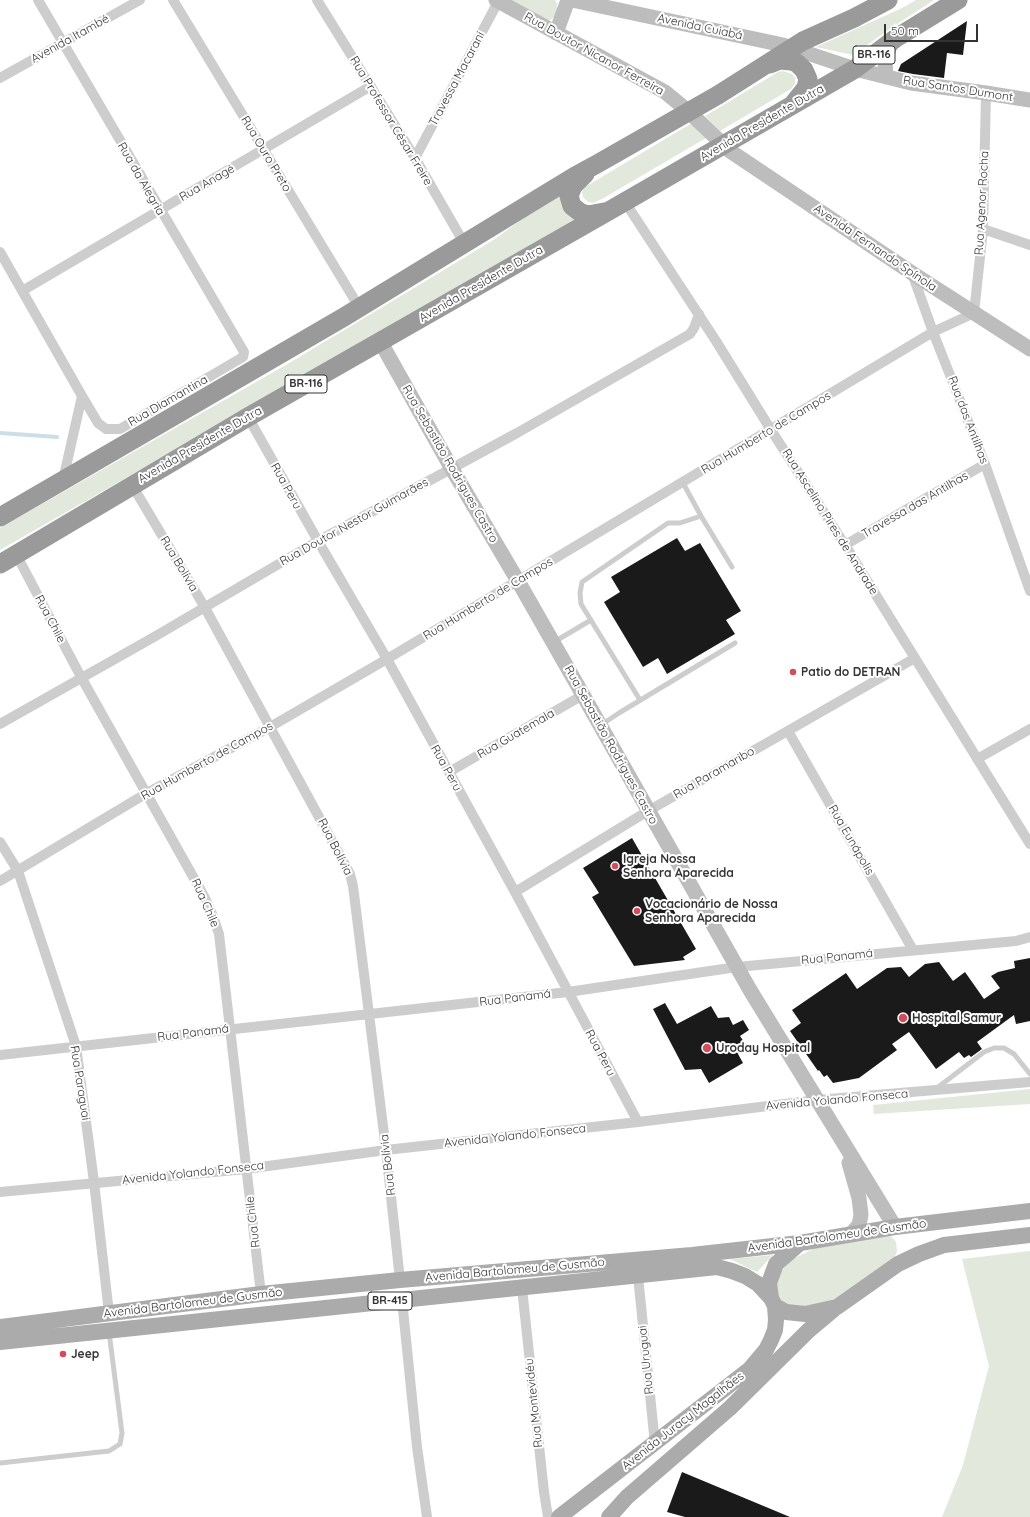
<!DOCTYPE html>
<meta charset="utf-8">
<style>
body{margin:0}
#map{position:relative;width:1030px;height:1517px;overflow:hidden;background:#fff;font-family:Quicksand,sans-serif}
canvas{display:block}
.scale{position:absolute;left:884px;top:24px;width:94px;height:18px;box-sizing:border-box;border:2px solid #333;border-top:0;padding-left:5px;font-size:12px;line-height:14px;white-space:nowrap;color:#333;-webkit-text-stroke:3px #fff;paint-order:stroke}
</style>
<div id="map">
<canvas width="1030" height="1517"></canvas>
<div class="scale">50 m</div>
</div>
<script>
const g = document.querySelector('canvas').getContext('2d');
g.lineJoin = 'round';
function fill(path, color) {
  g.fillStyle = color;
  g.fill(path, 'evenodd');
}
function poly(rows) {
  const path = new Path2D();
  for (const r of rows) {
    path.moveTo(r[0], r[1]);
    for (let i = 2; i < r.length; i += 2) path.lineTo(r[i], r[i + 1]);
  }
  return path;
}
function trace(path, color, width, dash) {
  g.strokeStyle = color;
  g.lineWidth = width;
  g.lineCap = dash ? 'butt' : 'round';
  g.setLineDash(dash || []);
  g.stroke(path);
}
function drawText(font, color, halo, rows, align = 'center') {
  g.font = font + ' Quicksand,sans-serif';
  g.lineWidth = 4;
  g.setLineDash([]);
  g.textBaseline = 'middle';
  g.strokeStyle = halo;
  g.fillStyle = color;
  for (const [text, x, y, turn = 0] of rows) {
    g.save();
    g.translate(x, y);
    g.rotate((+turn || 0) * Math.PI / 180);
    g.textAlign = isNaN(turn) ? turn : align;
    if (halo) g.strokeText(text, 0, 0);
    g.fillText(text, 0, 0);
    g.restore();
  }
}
fill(poly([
 [511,0,555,0,557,4,557,14,552,19,546,21],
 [916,0,934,0,891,28,853,55,816,47,902,8],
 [783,71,792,74,795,78,795,84,791,89,720,131,705,116,778,72],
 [692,123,706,138,602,199,593,203,588,202,583,197,582,192,585,187],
 [563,189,580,222,509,259,0,550,0,528,291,362,414,288,495,239],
 [1030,1089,1030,1104,874,1114,873,1105],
 [887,1235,892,1237,896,1242,897,1251,894,1259,841,1297,821,1304,789,1308,780,1300,776,1292,776,1280,780,1272,793,1259,815,1248],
 [1030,1251,1030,1517,942,1517,963,1465,989,1366,962,1259],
 [773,1255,757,1272,730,1259]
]), '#e3e8dd');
trace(poly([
 [0,433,57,437]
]), '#cddee6', 4);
fill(poly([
 [967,21,963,55,947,53,944,78,913,74,898,71,901,64],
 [677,538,685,551,700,543,741,611,726,620,735,634,667,674,658,658,643,667,604,602,620,592,611,577],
 [632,838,696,949,683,957,685,960,634,966,592,897,599,893,583,868],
 [1030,958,1030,1021,1016,1024,1014,1015,977,1042,982,1049,971,1057,969,1055,964,1058,959,1052,936,1069,909,1032,892,1044,897,1050,859,1078,833,1083,827,1075,824,1077,819,1070,818,1071,790,1031,801,1023,792,1010,846,973,857,989,887,968,901,967,909,977,925,964,939,962,953,981,965,972,984,999,1000,988,991,976,998,972,1015,968,1014,961],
 [665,1003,677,1024,711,1006,718,1018,729,1017,733,1025,743,1020,749,1030,740,1036,744,1042,738,1054,743,1063,709,1083,701,1069,685,1070,653,1009],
 [682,1472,790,1517,685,1517,667,1512]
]), '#1a1a1a');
trace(poly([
 [683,483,701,516,732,567],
 [554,642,591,620],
 [640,700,581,604,580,593,582,582,668,523,680,523,701,516],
 [601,725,619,713,735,643],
 [937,1088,984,1052,994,1048,1004,1048,1014,1054,1030,1074],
 [0,1463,109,1451,120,1444,122,1433,109,1332]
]), '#cdcdcd', 5);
trace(poly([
 [173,0,359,307],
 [317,0,415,158,464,243],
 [0,78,140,0],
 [415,158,499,0],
 [625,202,716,341,771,430,845,545,1030,844],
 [983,229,1030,245],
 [0,252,82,396,98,423,106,429,120,429,243,357,244,352,38,0],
 [912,273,933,332,985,464,1030,591],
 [22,291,371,86],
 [248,417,318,541,387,659,515,892,638,1122],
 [63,480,82,396],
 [132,485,204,606,350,874,353,886,386,1150,400,1280],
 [845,545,985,464],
 [16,554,81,677,205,898,213,916,219,934,261,1294],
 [0,724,154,637,318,541,517,433,690,334,694,328,699,314],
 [788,731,913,950],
 [977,759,1030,729],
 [449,772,583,695],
 [0,842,18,871,76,1046,94,1182,109,1313],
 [0,881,147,793,270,727,387,659,933,332,974,313,983,229,986,93],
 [515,892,648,811,915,658],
 [0,1055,568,992,737,967,1016,941,1030,937],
 [0,1192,246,1169,386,1150,638,1122,817,1100,1030,1082],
 [638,1276,655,1444],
 [522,1288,544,1492,548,1517],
 [402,1300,417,1447,427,1517]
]), '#cdcdcd', 10);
trace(poly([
 [496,0,665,92,688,111,730,151,912,273,1030,349],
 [572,0,783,45,855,69,911,83,986,93,1030,100],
 [556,33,568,0],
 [886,77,885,61,891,43],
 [380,341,452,469,518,581,583,695,750,990,895,1227],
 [849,1163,859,1198,861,1215,859,1225,851,1234]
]), '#bdbdbd', 15);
trace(poly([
 [800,1243,776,1264,769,1283,771,1298,775,1306,786,1312,805,1314,837,1307,898,1264,919,1254,944,1245,1030,1235],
 [0,1327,261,1294,400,1280,692,1255,800,1243,895,1227,1030,1211],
 [0,1342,717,1267,732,1271,745,1276,758,1284,771,1298],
 [559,1517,750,1369,766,1350,771,1340,775,1330,776,1320,775,1306],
 [609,1517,627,1497,730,1408,809,1330,834,1309]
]), '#ababab', 16);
trace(poly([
 [770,64,780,60,791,61,797,63,804,70,808,79,806,88,794,103],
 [585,174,573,186,569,196,572,206,581,213,588,215,604,212],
 [0,517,344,317,575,176,597,164,718,95,803,41,854,18,888,0],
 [0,564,248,417,614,208,855,69,896,38,958,0]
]), '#9a9a9a', 19);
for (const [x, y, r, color] of [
 [793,672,4,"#d24c5b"],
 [615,866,4,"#d24c5b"],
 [637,911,4,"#d24c5b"],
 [903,1018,5,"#d24c5b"],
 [707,1048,5,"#d24c5b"],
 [63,1354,4,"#d24c5b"]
]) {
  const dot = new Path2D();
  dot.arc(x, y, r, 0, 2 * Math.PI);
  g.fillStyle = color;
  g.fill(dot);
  trace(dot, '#fff', 1.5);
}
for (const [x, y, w] of [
 [874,55,42],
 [306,384,42],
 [390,1301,44]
]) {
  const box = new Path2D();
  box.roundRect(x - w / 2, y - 9, w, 18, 3);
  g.fillStyle = '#fff';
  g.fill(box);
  trace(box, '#333', 1);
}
drawText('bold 11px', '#333', null, [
 ["BR-116",874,55],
 ["BR-116",306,384],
 ["BR-415",390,1301]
]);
drawText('12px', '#333', '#fff', [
 ["Avenida Cuiabá",700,27,12],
 ["Avenida Itambé",70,39,-29],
 ["Rua Doutor Nicanor Ferreira",594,54,29],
 ["Travessa Macarani",457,79,-62],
 ["Rua Santos Dumont",958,89,9],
 ["Rua Professor César Freire",391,121,59],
 ["Avenida Presidente Dutra",762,123,-30],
 ["Rua Ouro Preto",266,154,59],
 ["Rua da Alegria",141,179,60],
 ["Rua Anagé",207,183,-30],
 ["Rua Agenor Rocha",982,203,-87],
 ["Avenida Fernando Spínola",875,248,34],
 ["Avenida Presidente Dutra",481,284,-30],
 ["Rua Diamantina",168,401,-30],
 ["Rua das Antilhas",968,420,69],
 ["Rua Humberto de Campos",766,433,-31],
 ["Avenida Presidente Dutra",200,445,-30],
 ["Rua Sebastião Rodrigues Castro",450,464,60],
 ["Rua Peru",286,486,61],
 ["Travessa das Antilhas",915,505,-30],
 ["Rua Doutor Nestor Guimarães",354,522,-29],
 ["Rua Ascelino Pires de Andrade",830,522,58],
 ["Rua Bolívia",179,564,59],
 ["Rua Humberto de Campos",488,599,-31],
 ["Rua Chile",50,619,62],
 ["Rua Guatemala",516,734,-30],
 ["Rua Sebastião Rodrigues Castro",611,745,61],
 ["Rua Humberto de Campos",207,761,-29],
 ["Rua Peru",446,768,61],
 ["Rua Paramaribo",714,773,-30],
 ["Rua Eunápolis",851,840,60],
 ["Rua Bolívia",335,847,63],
 ["Rua Chile",205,903,66],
 ["Rua Panamá",837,957,-6],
 ["Rua Panamá",515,998,-7],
 ["Rua Panamá",193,1033,-7],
 ["Rua Peru",600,1053,62],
 ["Rua Paraguai",80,1083,81],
 ["Avenida Yolando Fonseca",837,1100,-5],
 ["Avenida Yolando Fonseca",515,1136,-6],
 ["Rua Bolívia",388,1165,-97],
 ["Avenida Yolando Fonseca",193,1173,-6],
 ["Rua Chile",253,1222,-97],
 ["Avenida Bartolomeu de Gusmão",837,1236,-8],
 ["Avenida Bartolomeu de Gusmão",515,1270,-5],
 ["Avenida Bartolomeu de Gusmão",193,1303,-7],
 ["Rua Uruguai",646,1360,-96],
 ["Rua Montevidéu",534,1403,-96],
 ["Avenida Juracy Magalhães",683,1421,-38]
]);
drawText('bold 12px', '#333', '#fff', [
 ["Patio do DETRAN",801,672],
 ["Igreja Nossa",623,859],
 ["Senhora Aparecida",623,873],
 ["Vocacionário de Nossa",645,904],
 ["Senhora Aparecida",645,918],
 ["Hospital Samur",912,1018],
 ["Uroday Hospital",716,1048],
 ["Jeep",71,1354]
], 'left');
</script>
